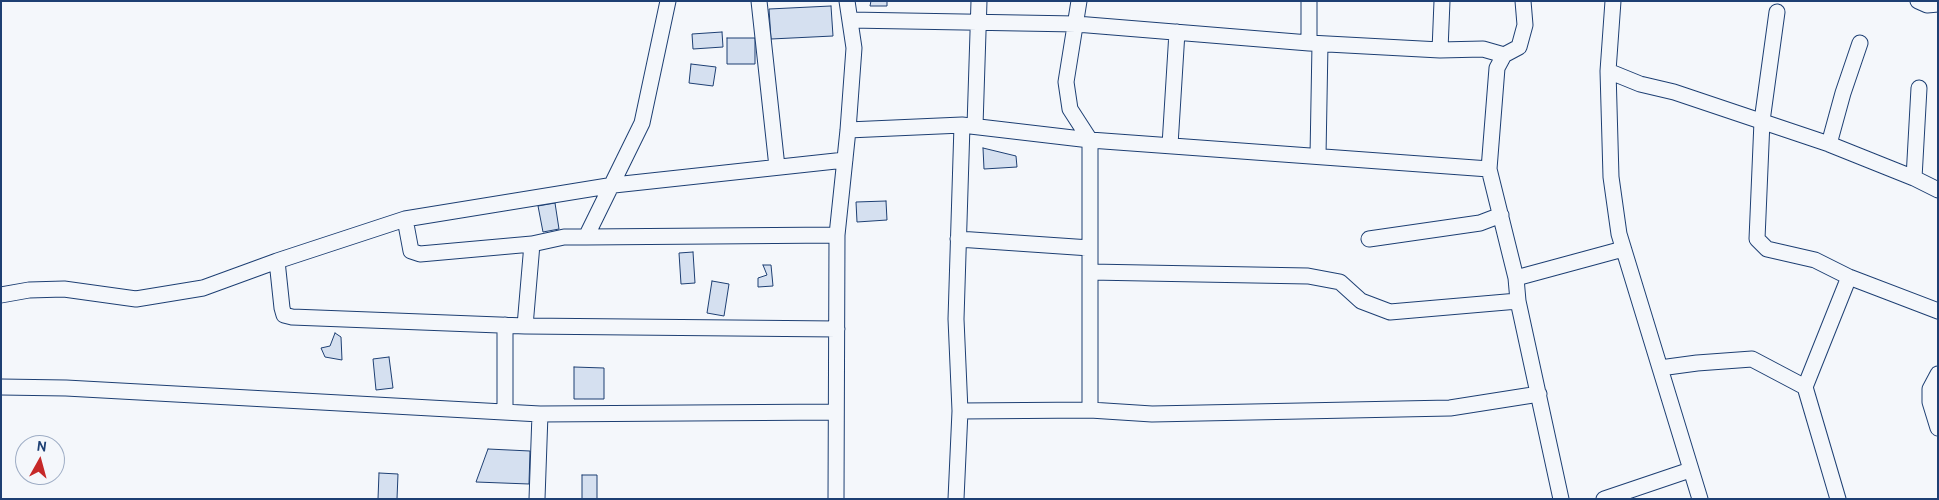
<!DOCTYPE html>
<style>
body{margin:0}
#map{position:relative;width:1939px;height:500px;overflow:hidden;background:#f4f7fb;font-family:Cabin,sans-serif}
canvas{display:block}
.frame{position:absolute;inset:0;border:2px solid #1d3f73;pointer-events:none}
.north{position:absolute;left:15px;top:435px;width:50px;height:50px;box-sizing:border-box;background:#f4f7fb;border:1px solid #9eadc5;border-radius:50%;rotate:7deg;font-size:14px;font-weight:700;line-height:20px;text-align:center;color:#1d3f73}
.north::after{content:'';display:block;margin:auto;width:18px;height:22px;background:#c62828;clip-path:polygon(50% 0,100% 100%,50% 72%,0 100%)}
</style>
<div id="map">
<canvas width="1939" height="500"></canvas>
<div class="frame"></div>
<div class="north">N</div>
</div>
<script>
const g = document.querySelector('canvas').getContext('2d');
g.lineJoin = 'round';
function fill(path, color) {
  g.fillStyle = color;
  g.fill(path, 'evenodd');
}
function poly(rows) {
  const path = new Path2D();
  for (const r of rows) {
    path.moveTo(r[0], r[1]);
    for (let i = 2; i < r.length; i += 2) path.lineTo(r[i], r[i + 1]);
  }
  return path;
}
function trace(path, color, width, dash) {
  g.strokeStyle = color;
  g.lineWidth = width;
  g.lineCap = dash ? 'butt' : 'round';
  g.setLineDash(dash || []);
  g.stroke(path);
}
const building = poly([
 [871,1,887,1,887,6,870,6,871,1],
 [831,6,833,36,771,39,769,9,831,6],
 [722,32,723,47,693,49,692,34,722,32],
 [727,38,755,38,755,64,727,64,727,38],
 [691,64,716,67,713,86,689,83,691,64],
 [983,148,1016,156,1017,167,984,169,983,148],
 [886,201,887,220,857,222,856,202,886,201],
 [555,203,559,229,543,232,538,206,555,203],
 [693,252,695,283,681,284,679,253,693,252],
 [763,265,771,265,773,286,758,287,758,278,767,275,763,265],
 [712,281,729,284,724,316,707,313,712,281],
 [335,333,341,337,342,360,325,357,321,348,330,346,335,333],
 [389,357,393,388,376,390,373,359,389,357],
 [574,367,604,368,604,399,574,399,574,367],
 [488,449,530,451,529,484,476,482,488,449],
 [379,473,398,474,397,499,378,499,379,473],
 [582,475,597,475,597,499,582,499,582,475]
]);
fill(building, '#d5e0f0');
trace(building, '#1d3f73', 1);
const minor = poly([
 [759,1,777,167],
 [1079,1,1066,82,1070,109,1090,140,1090,410],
 [1309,1,1309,43],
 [1613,1,1608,71,1611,177,1619,234,1700,499],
 [1918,1,1927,5,1938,4],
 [1777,12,1762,121,1757,239,1767,249,1815,260,1849,277,1938,311],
 [850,20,1076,24,1309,43,1440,50,1483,49,1504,55],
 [1440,50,1442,1],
 [1608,71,1640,84,1674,92,1829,144,1914,178,1938,190],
 [975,126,979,1],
 [848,130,962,125,1090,140,1489,169,1516,278,1518,301,1561,499],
 [1829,144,1843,93,1860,43],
 [1170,145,1177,32],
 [1318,156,1320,44],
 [1489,169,1497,68,1504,55,1519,47,1525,25,1523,1],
 [1914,178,1919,88],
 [405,219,411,251,420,254,532,244],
 [586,237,837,235],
 [958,239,1090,248],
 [1369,239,1480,223,1501,215],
 [277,261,282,308,284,315,292,317,525,326,837,329],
 [1090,272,1308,276,1340,282,1361,301,1390,312,1518,301],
 [1516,278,1623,249],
 [1,295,29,290,64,289,136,299,203,288,277,261,405,219,614,185,845,160],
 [505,325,505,411],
 [525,326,532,244,564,237,586,237,642,123,668,1],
 [1660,368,1697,363,1752,359,1805,387],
 [1938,374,1930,389,1930,402,1938,428],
 [1,387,66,388,540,414,836,412],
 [960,411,1090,410,1152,414,1450,408,1539,394],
 [537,499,540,414],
 [836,499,837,235,848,130,854,48,847,1],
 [956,499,960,411,956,319,962,125],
 [1604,499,1690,470],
 [1838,499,1805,387,1849,277]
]);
trace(minor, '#1d3f73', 17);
trace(minor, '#f4f7fb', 15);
</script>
